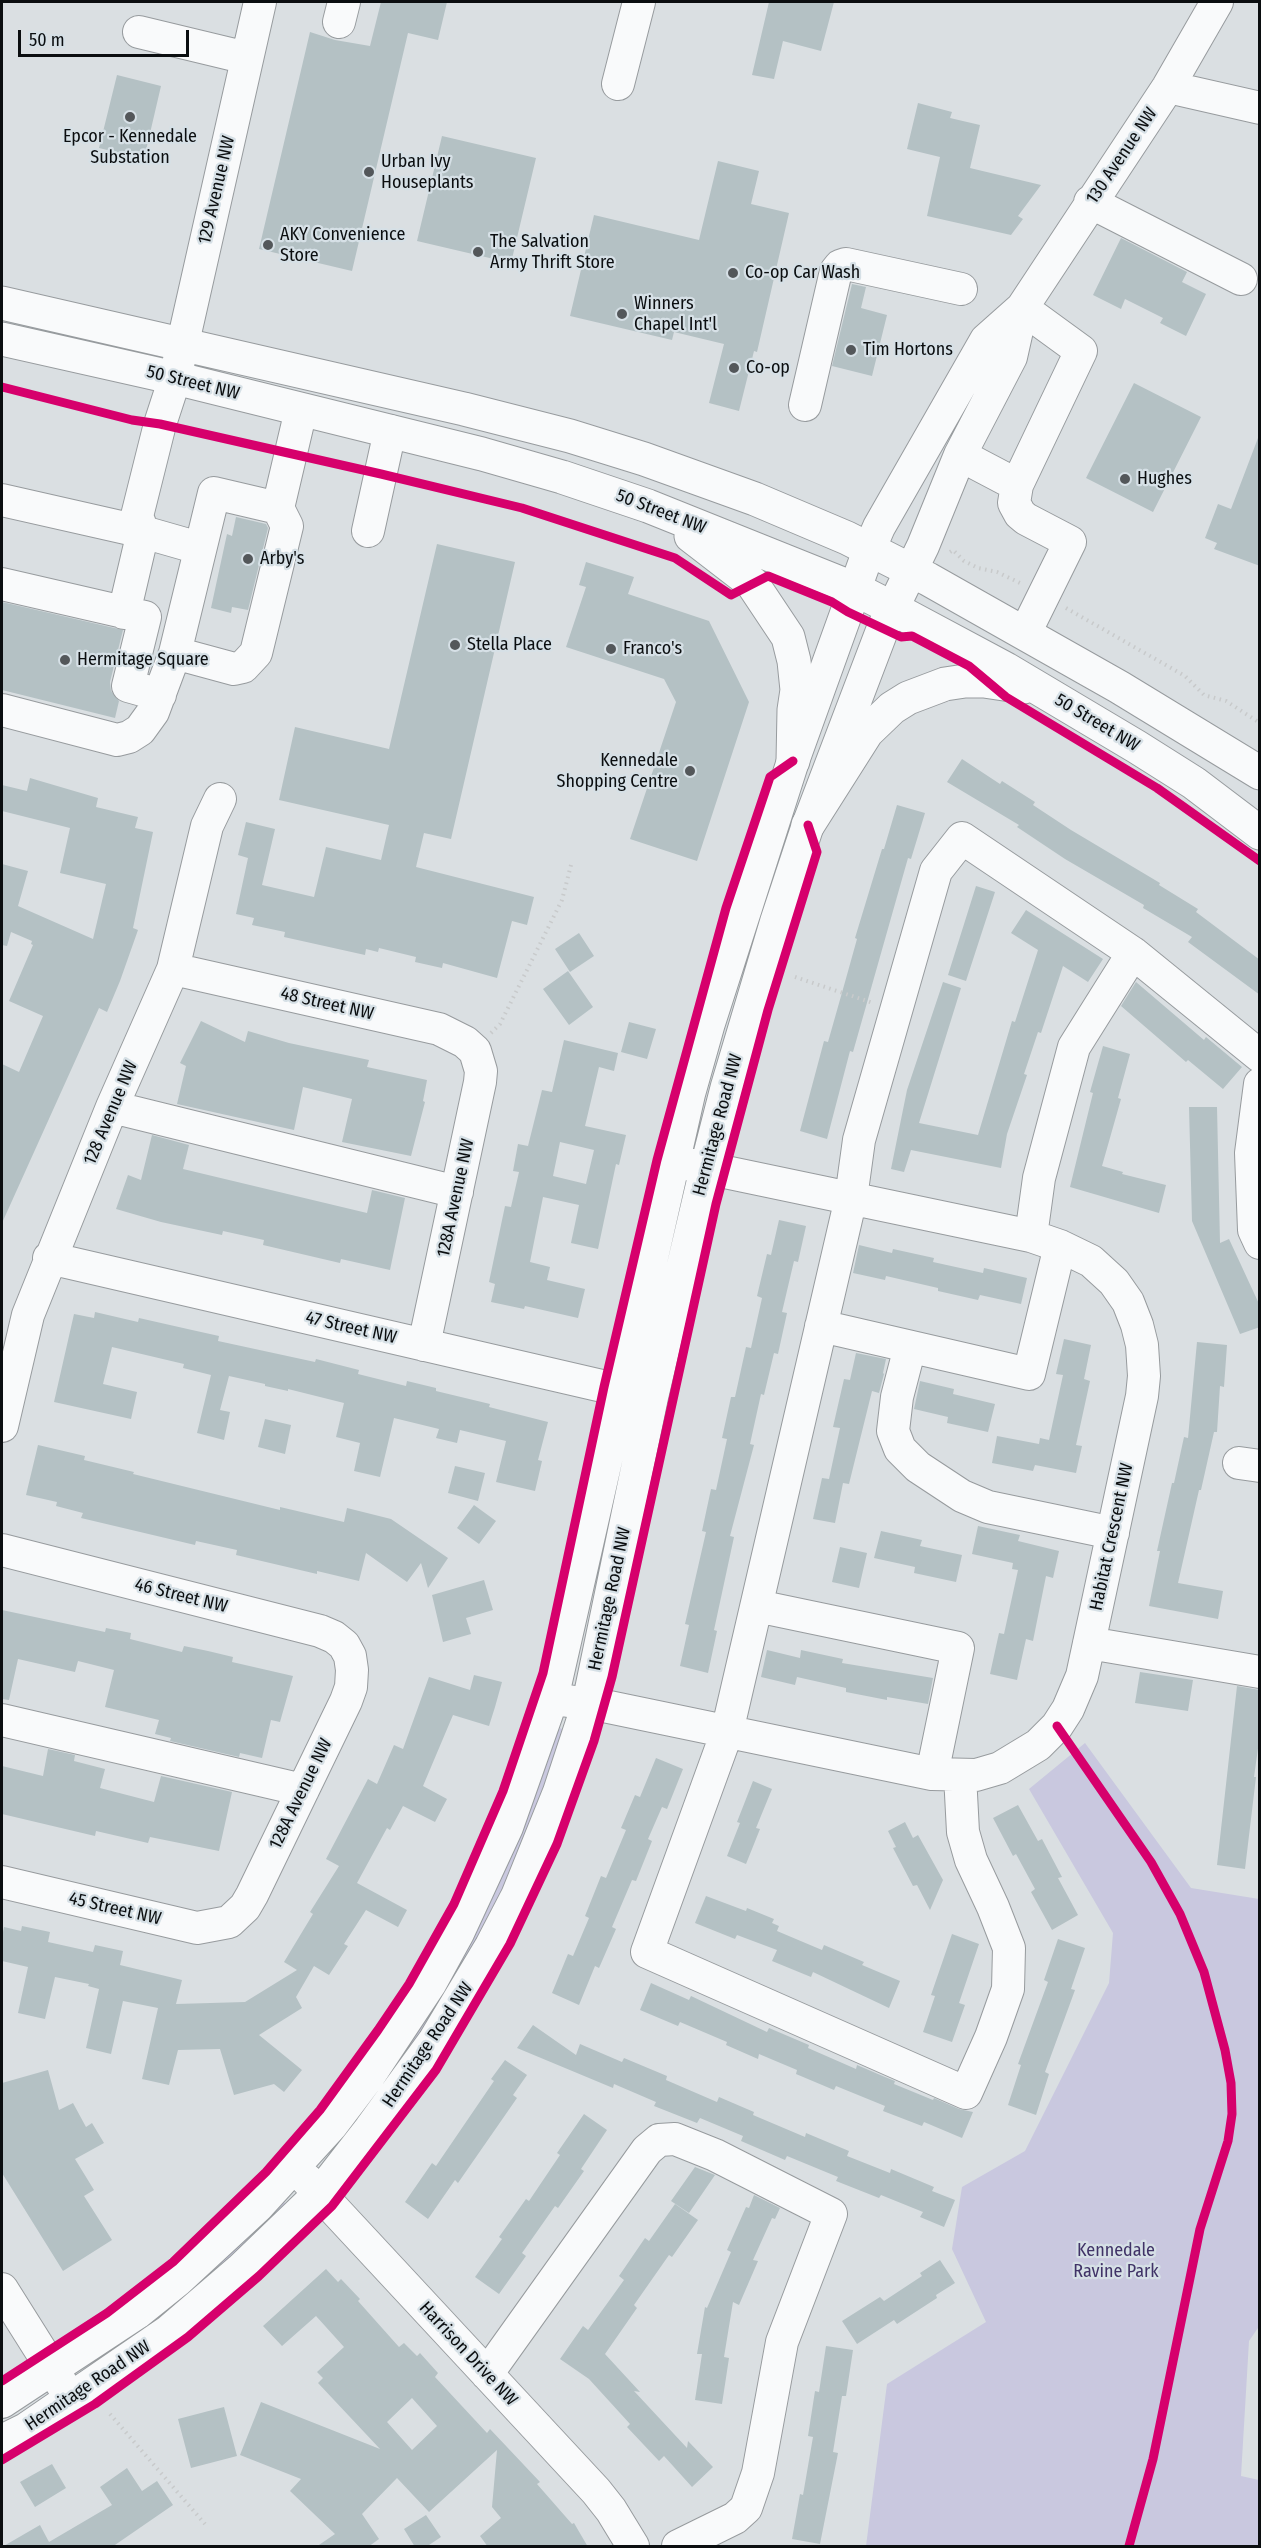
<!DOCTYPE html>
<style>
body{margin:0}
#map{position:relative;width:1261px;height:2548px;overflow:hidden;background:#dadfe2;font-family:"Fira Sans Condensed",sans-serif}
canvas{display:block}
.frame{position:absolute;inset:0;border:3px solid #0b0e10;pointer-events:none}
.scale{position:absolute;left:18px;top:30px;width:171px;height:27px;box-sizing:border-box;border:3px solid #0b0e10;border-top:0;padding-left:8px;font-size:18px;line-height:21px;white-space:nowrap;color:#0b0e10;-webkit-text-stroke:4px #d6e0e6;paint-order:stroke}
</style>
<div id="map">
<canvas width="1261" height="2548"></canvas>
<div class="frame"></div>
<div class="scale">50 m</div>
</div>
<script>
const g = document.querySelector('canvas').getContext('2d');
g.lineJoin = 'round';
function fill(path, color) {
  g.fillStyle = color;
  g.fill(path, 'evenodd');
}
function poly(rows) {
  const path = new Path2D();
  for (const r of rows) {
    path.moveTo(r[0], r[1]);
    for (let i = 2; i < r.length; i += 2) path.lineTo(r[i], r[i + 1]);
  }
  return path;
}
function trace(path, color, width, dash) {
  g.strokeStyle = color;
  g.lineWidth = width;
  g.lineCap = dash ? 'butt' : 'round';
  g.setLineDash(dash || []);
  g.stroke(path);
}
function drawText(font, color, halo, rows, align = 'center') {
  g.font = font + ' "Fira Sans Condensed",sans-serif';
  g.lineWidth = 4.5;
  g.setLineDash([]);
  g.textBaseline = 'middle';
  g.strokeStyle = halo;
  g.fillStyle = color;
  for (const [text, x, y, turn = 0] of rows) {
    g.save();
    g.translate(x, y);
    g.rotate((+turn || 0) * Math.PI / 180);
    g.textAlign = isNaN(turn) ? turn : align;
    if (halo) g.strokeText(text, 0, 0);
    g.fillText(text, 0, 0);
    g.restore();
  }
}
fill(poly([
 [560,1728,568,1732,533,1829,455,1989,334,2156,327,2152],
 [1085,1743,1191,1888,1259,1899,1260,2325,1249,2341,1241,2476,1259,2480,1259,2546,866,2546,887,2384,986,2322,952,2249,962,2187,1025,2151,1109,1983,1113,1933,1029,1789],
 [283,2201,289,2208,195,2296,95,2369,87,2361]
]), '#c9c8df');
fill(poly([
 [381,2,447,2,438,40,408,33,352,271,259,249,310,32,335,40,370,46],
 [769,2,834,2,821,51,783,41,774,79,752,75],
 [117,75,161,86,144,159,99,148],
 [918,103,952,112,950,118,980,125,970,168,1041,185,1018,216,1023,219,1011,235,927,216,940,157,907,149],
 [442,136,536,158,511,263,417,241],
 [718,161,759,171,751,204,789,213,757,352,754,351,739,411,709,403,724,344,674,332,672,340,570,316,594,215,699,240],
 [1121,238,1187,272,1182,282,1206,294,1186,336,1160,323,1163,318,1125,299,1121,309,1093,295],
 [852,284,866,287,861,308,887,315,872,376,832,366],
 [1134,383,1201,417,1153,512,1086,478],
 [1258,438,1260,438,1260,566,1214,549,1217,543,1205,538,1218,504,1231,509],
 [236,517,266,524,268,528,248,610,232,607,231,613,211,608,227,534,232,536],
 [437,544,515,562,451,839,424,833,416,867,534,897,527,925,512,921,497,978,443,963,442,968,415,962,416,957,379,948,378,952,366,949,365,955,284,937,285,932,252,925,254,918,236,914,248,858,238,855,246,822,275,829,262,885,314,897,326,847,381,860,389,825,279,800,295,727,389,749],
 [586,562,634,577,628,594,709,621,749,702,697,861,630,839,676,702,664,679,566,647,586,587,579,585],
 [2,602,123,630,110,682,111,691,119,701,115,718,2,690],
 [962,759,1000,784,1002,781,1035,802,1033,805,1071,830,1160,883,1159,885,1198,909,1196,912,1260,960,1260,995,1188,942,1192,937,1143,908,1144,905,1065,859,1017,827,1019,825,947,782],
 [30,778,98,798,96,807,138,817,135,828,153,832,133,928,138,930,120,981,107,1012,99,1008,2,1223,2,1064,19,1072,43,1016,9,1001,33,945,31,944,32,941,11,932,7,946,2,945,2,864,28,871,18,906,93,939,106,884,60,873,70,828,2,811,2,785,27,791],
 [897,805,925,813,911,859,908,858,853,1052,850,1051,827,1139,800,1131,824,1041,828,1042,845,982,857,939,855,938,882,849,884,849],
 [976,886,995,892,966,981,948,975],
 [1026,910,1103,959,1088,982,1063,966,1041,1033,1038,1032,1024,1074,1027,1075,1007,1134,1001,1168,911,1150,904,1172,891,1169,907,1090,943,982,961,988,919,1123,978,1135,1012,1021,1015,1022,1038,950,1011,933],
 [579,933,594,956,570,972,555,949],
 [568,971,593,1007,569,1025,543,989],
 [1136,982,1204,1040,1206,1037,1242,1067,1223,1089,1188,1060,1186,1062,1121,1006],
 [201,1021,245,1042,248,1031,289,1043,369,1060,367,1067,427,1080,423,1101,425,1102,411,1156,342,1142,352,1099,303,1087,294,1130,177,1104,186,1066,180,1063],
 [629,1022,656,1029,647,1059,621,1052],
 [564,1040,618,1053,614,1071,599,1067,585,1126,626,1135,619,1165,616,1164,598,1249,571,1243,579,1205,543,1197,530,1262,550,1267,547,1280,585,1289,578,1318,525,1306,524,1309,491,1302,495,1284,489,1282,505,1206,511,1207,519,1172,513,1171,518,1144,528,1146,542,1090,552,1092],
 [560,1142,594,1150,586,1184,553,1176],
 [1103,1046,1130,1054,1118,1098,1121,1099,1102,1166,1123,1172,1122,1174,1166,1185,1159,1213,1070,1187,1093,1093,1090,1092],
 [1189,1107,1217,1107,1220,1243,1229,1239,1260,1306,1260,1327,1240,1334,1192,1221],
 [152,1135,189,1145,183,1169,367,1213,372,1190,405,1198,390,1270,341,1259,340,1263,263,1245,264,1240,223,1231,222,1235,161,1222,116,1209,128,1175,141,1180],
 [779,1220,806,1226,798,1262,794,1261,782,1312,787,1313,778,1354,774,1353,764,1395,761,1394,750,1444,754,1445,730,1536,734,1537,714,1630,717,1631,708,1673,680,1666,689,1625,685,1624,706,1532,702,1531,711,1489,716,1490,727,1439,722,1438,731,1397,735,1397,746,1347,751,1348,762,1298,757,1296,767,1254,771,1255],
 [859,1245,892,1253,893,1249,934,1258,933,1262,983,1273,984,1268,1027,1278,1021,1304,980,1295,978,1300,938,1291,938,1288,886,1276,885,1280,853,1273],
 [95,1312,138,1322,139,1318,192,1330,219,1336,218,1341,315,1362,316,1359,359,1370,358,1374,406,1386,407,1381,436,1388,436,1391,490,1404,489,1407,548,1422,538,1460,542,1461,535,1491,496,1482,506,1441,460,1430,457,1443,436,1438,439,1429,394,1418,380,1477,354,1471,360,1443,336,1437,344,1403,288,1389,288,1391,265,1386,265,1384,229,1376,220,1410,230,1412,224,1440,197,1433,211,1375,183,1368,184,1364,112,1347,103,1384,137,1392,131,1419,54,1402,74,1314,94,1318],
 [1064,1339,1091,1345,1084,1379,1090,1381,1076,1445,1082,1446,1076,1473,1035,1465,1033,1471,992,1463,997,1436,1039,1444,1040,1438,1049,1440,1063,1375,1056,1374],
 [1197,1342,1227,1345,1224,1387,1220,1386,1217,1432,1214,1432,1201,1490,1199,1490,1178,1583,1223,1591,1218,1619,1149,1606,1160,1551,1157,1551,1172,1483,1174,1483,1184,1437,1188,1438],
 [856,1353,886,1359,883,1373,884,1374,879,1393,872,1391,849,1484,843,1483,835,1523,813,1519,822,1478,829,1479,840,1428,833,1427,844,1379,850,1380],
 [920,1381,954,1389,953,1394,995,1404,988,1432,947,1423,948,1417,914,1409],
 [265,1419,291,1425,285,1454,258,1447],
 [38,1445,85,1456,84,1460,134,1472,133,1474,280,1510,280,1507,344,1522,347,1508,391,1519,448,1558,428,1588,421,1563,407,1582,366,1553,359,1581,317,1571,317,1574,236,1555,237,1550,196,1541,195,1545,81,1518,83,1513,56,1506,57,1502,26,1495],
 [455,1466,485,1473,478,1501,448,1493],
 [474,1505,496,1521,479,1544,457,1528],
 [978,1526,1020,1535,1018,1541,1059,1551,1053,1578,1046,1576,1033,1641,1026,1639,1017,1680,990,1674,999,1633,1004,1634,1018,1570,1012,1569,1013,1563,972,1554],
 [881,1531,922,1540,920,1546,962,1555,956,1582,914,1573,915,1567,874,1558],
 [840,1547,867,1553,859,1588,832,1582],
 [484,1580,493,1610,466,1618,471,1634,443,1642,432,1595],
 [2,1610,105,1632,106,1628,131,1633,130,1639,182,1652,184,1646,208,1651,233,1657,232,1662,293,1676,280,1722,271,1720,262,1758,240,1753,239,1757,170,1741,171,1738,155,1734,159,1720,105,1707,114,1670,78,1661,75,1672,18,1659,9,1700,2,1699],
 [767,1650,800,1658,801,1650,843,1659,842,1663,933,1678,928,1704,887,1697,887,1700,846,1692,846,1688,797,1677,795,1685,761,1677],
 [1140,1672,1193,1680,1188,1711,1135,1703],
 [474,1675,502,1682,495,1707,489,1726,453,1715,423,1786,447,1799,435,1822,403,1806,390,1830,387,1828,357,1883,407,1910,398,1927,366,1910,344,1944,348,1946,329,1975,314,1966,296,1997,302,2008,259,2035,302,2070,284,2092,274,2084,234,2095,220,2049,178,2050,169,2085,142,2079,158,2008,123,2001,111,2054,86,2048,99,1989,88,1986,89,1984,55,1977,45,2019,18,2013,28,1967,2,1961,2,1937,4,1927,21,1931,22,1926,50,1932,48,1942,93,1952,95,1945,123,1951,120,1965,182,1980,176,2004,245,2002,297,1970,284,1962,313,1914,310,1912,339,1866,326,1859,368,1779,377,1784,394,1745,403,1749,429,1677,470,1690],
 [1237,1686,1260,1690,1260,1734,1254,1777,1256,1777,1245,1869,1217,1865],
 [48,1749,75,1755,74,1761,105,1769,100,1788,154,1802,161,1776,232,1792,219,1851,150,1837,148,1843,96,1831,95,1836,2,1814,2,1766,43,1776],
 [656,1758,683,1769,667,1809,662,1807,648,1839,652,1841,636,1881,632,1880,612,1927,616,1929,599,1968,595,1966,579,2005,552,1993,568,1954,573,1956,589,1918,585,1916,601,1876,606,1878,626,1830,621,1828,635,1795,640,1797],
 [753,1781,772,1789,756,1828,760,1829,746,1864,727,1856,740,1823,737,1822],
 [1018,1805,1038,1841,1042,1839,1062,1877,1058,1878,1078,1915,1052,1930,1031,1892,1035,1889,1016,1854,1013,1856,993,1818],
 [905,1822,913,1838,918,1835,943,1880,930,1910,917,1885,913,1886,893,1848,896,1847,888,1831],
 [706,1896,746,1911,747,1908,774,1919,772,1923,779,1926,777,1931,822,1950,824,1945,864,1962,862,1965,900,1981,889,2008,813,1972,811,1977,772,1961,777,1950,737,1935,735,1939,695,1923],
 [952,1934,979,1944,959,2003,965,2005,952,2042,923,2032,935,1996,931,1995],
 [1058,1939,1085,1948,1071,1989,1075,1990,1045,2072,1049,2074,1036,2115,1008,2105,1021,2065,1018,2064,1048,1982,1044,1980],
 [651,1983,689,2000,691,1996,767,2032,769,2028,809,2045,808,2048,856,2069,857,2065,885,2077,895,2081,894,2084,933,2100,934,2098,959,2109,973,2112,962,2138,924,2122,922,2126,883,2111,885,2106,836,2086,834,2090,796,2074,797,2070,759,2054,758,2059,726,2045,727,2042,680,2022,678,2026,640,2010],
 [533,2025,576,2055,580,2044,622,2062,624,2058,667,2076,666,2080,717,2102,719,2097,754,2112,753,2115,805,2137,806,2133,849,2151,847,2156,890,2173,891,2169,934,2187,932,2191,955,2200,944,2227,920,2217,923,2212,881,2195,879,2198,836,2181,838,2177,787,2156,785,2160,741,2141,743,2136,700,2118,697,2123,654,2106,656,2102,614,2084,613,2088,517,2048],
 [505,2060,527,2075,513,2095,517,2098,458,2183,455,2180,428,2219,405,2202,432,2163,436,2166,494,2081,491,2079],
 [48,2070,59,2110,73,2103,86,2127,92,2123,104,2143,75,2159,94,2190,84,2196,112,2240,63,2271,2,2173,2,2083],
 [584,2114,607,2130,581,2169,584,2171,558,2208,555,2206,522,2253,526,2256,499,2294,475,2277,502,2239,499,2237,526,2199,529,2201,560,2155,557,2153],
 [695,2167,715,2175,689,2213,671,2201],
 [754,2195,780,2208,775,2219,772,2218,753,2260,758,2261,739,2305,733,2302,724,2357,729,2358,722,2404,695,2400,702,2354,697,2354,705,2307,707,2308,731,2252,727,2250,746,2207,749,2208],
 [675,2204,698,2220,672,2257,669,2255,634,2305,637,2308,605,2354,640,2392,634,2391,687,2448,688,2441,713,2467,692,2487,664,2456,659,2461,627,2427,630,2424,589,2379,560,2359,583,2326,588,2330,624,2280,619,2276,645,2238,649,2241],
 [940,2260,955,2283,936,2295,937,2298,897,2324,894,2320,857,2344,842,2321,880,2297,884,2301,922,2276,920,2273],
 [326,2269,338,2282,341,2279,360,2299,358,2301,399,2347,404,2343,417,2356,420,2353,438,2373,435,2377,487,2433,490,2429,540,2482,537,2484,572,2524,574,2523,588,2547,488,2547,480,2536,501,2518,492,2507,497,2450,429,2512,397,2478,362,2514,379,2539,368,2547,316,2547,335,2534,290,2491,301,2479,240,2455,261,2402,380,2449,318,2383,323,2378,317,2372,344,2347,316,2316,282,2346,263,2326],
 [412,2398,437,2426,412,2450,387,2422],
 [826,2346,853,2350,846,2396,842,2396,833,2452,838,2453,820,2544,792,2539,800,2494,803,2495,813,2437,808,2436,815,2391,819,2392],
 [224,2407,237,2456,191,2468,178,2419],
 [52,2464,66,2488,35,2507,20,2482],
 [127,2468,142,2491,157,2481,173,2505,112,2547,2,2547,40,2525,49,2542,112,2505,100,2487],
 [426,2515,441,2537,426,2547,415,2547,404,2529]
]), '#b4c1c4');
const minor = poly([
 [339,22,344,2],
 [139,32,247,58],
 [618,84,639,2],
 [1168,87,1260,108],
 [1090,202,1241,279],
 [805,405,836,271,840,266,846,264,961,289],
 [960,455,1017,485,1014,503,1020,514,1026,519,1070,542,1025,633],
 [1017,485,1081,351,1022,308],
 [2,500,143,532,199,548],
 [368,531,390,431],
 [2,584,145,617,128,686,160,695],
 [124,613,143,532,137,516,160,424,175,378,260,2],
 [175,653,234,669,243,667,256,653,287,526,278,508,301,410],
 [2,710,117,740,129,737,140,730,153,712,175,653,214,493,278,508],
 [173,969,439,1029,465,1042,475,1051,481,1071,480,1082,424,1345],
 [1260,1084,1251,1153,1254,1230,1260,1243],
 [112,1107,457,1192],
 [1031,1236,1039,1178,1074,1047,1133,953],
 [49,1258,641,1395],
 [821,1326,1029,1374,1060,1246],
 [910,1347,897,1397,893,1431,900,1449,918,1467,962,1496,988,1507,1113,1533],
 [2,1426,28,1315,112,1107,173,969,207,826,220,799],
 [1239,1463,1260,1466],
 [2,1550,320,1631,334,1637,344,1645,350,1656,352,1670,351,1687,346,1701,252,1895,245,1907,229,1922,197,1928,2,1882],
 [757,1606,958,1648,932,1774],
 [1089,1643,1260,1672],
 [568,1701,604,1706,932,1774,976,1775,1000,1768,1038,1745,1057,1726,1068,1709,1082,1676,1142,1396,1144,1376,1142,1345,1137,1325,1128,1302,1114,1282,1091,1261,1060,1246,1031,1236,687,1164],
 [2,1720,303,1790],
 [960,1775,963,1832,971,1860,993,1907,1009,1948,1008,1989,991,2037,966,2093,647,1952,727,1732,851,1198,859,1140,936,871,962,838,1133,953,1260,1056],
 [306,2179,596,2491,611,2510,633,2546],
 [2,2289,63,2386],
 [487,2374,647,2150,659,2140,675,2139,715,2155,831,2214,782,2342,758,2473,746,2508,735,2518,678,2546],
 [2,2402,137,2313,178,2280,258,2206,331,2126,369,2076,430,1984,458,1933,507,1827,552,1699,689,1094,709,1023,793,761,869,550,879,527,986,340,1022,308,1168,87,1217,2],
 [2,2441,26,2429,169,2331,240,2270,320,2193,370,2129,434,2041,491,1946,517,1896,559,1792,588,1704,652,1397,706,1168,727,1086,776,922,808,825,883,628,923,546,960,455,1011,357,1022,308]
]);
const major = poly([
 [2,303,464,409,570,436,644,459,755,499,847,538,928,579,1119,687,1260,773],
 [2,339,175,378,482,454,562,477,648,506,855,589,892,608,1006,669,1137,747,1194,783,1260,833],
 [691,536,752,583,788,637,794,661,797,690,794,710,793,761],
 [808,825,867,732,892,708,908,698,945,684,965,681,984,681,1024,687]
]);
trace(minor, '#979b9e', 34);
trace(major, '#979b9e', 35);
trace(poly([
 [950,552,953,550,964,561,978,568,997,572,1020,583],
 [1066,608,1185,676,1204,695,1226,701,1260,723],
 [795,977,873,1003],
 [491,1033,500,1024,562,900,571,865],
 [110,2414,205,2524]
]), '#c8cacb', 4, [1.5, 4.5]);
trace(minor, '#f9fafb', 32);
trace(major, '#f9fafb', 33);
trace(poly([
 [2,387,132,420,160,424,381,474,522,508,675,558,731,595,768,576,832,602,848,612,901,637,912,636,969,666,1006,697,1157,788,1260,861],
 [1057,1726,1151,1862,1180,1914,1204,1972,1225,2050,1231,2083,1232,2114,1228,2141,1200,2229,1153,2459,1129,2546],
 [2,2381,107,2313,173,2262,266,2172,320,2110,378,2030,409,1984,454,1904,503,1791,543,1673,604,1387,657,1160,726,908,770,777,793,761],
 [2,2460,95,2404,188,2337,259,2276,332,2206,436,2070,510,1944,557,1844,594,1741,612,1677,716,1204,768,1010,817,852,808,825]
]), '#d6006c', 9);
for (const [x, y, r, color] of [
 [130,117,6,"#53575a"],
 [369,172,6,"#53575a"],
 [268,245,6,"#53575a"],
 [478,252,6,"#53575a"],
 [733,273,6,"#53575a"],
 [622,314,6,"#53575a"],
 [851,350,6,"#53575a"],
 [734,368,6,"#53575a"],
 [1125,479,6,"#53575a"],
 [248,559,6,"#53575a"],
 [455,645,6,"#53575a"],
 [611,649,6,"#53575a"],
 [65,660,6,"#53575a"],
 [690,771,6,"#53575a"]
]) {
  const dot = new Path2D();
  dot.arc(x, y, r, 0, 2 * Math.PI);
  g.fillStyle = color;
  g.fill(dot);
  trace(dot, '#d6e0e6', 2);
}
drawText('18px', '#0b0e10', '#d6e0e6', [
 ["Epcor - Kennedale",130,137,"center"],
 ["Substation",130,158,"center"],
 ["Urban Ivy",381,162],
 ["Houseplants",381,183],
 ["AKY Convenience",280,235],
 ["Store",280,256],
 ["The Salvation",490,242],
 ["Army Thrift Store",490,263],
 ["Co-op Car Wash",745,273],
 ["Winners",634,304],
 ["Chapel Int'l",634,325],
 ["Tim Hortons",863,350],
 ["Co-op",746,368],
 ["Hughes",1137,479],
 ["Arby's",260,559],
 ["Stella Place",467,645],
 ["Franco's",623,649],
 ["Hermitage Square",77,660],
 ["Kennedale",678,761,"right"],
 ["Shopping Centre",678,782,"right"]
], 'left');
drawText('18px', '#0b0e10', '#d6e0e6', [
 ["130 Avenue NW",1122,156,-56],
 ["129 Avenue NW",217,190,-77],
 ["50 Street NW",193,383,14],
 ["50 Street NW",661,512,21],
 ["50 Street NW",1097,723,31],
 ["48 Street NW",327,1004,13],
 ["128 Avenue NW",111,1113,-67],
 ["Hermitage Road NW",718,1125,-75],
 ["128A Avenue NW",456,1198,-78],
 ["47 Street NW",351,1328,13],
 ["Habitat Crescent NW",1112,1537,-78],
 ["46 Street NW",181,1596,14],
 ["Hermitage Road NW",610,1599,-78],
 ["128A Avenue NW",301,1794,-64],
 ["45 Street NW",115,1909,13],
 ["Hermitage Road NW",428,2045,-56],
 ["Harrison Drive NW",468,2354,47],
 ["Hermitage Road NW",88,2386,-34]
]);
drawText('18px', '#403367', '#d6e0e6', [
 ["Kennedale",1116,2251],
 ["Ravine Park",1116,2272]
]);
</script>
